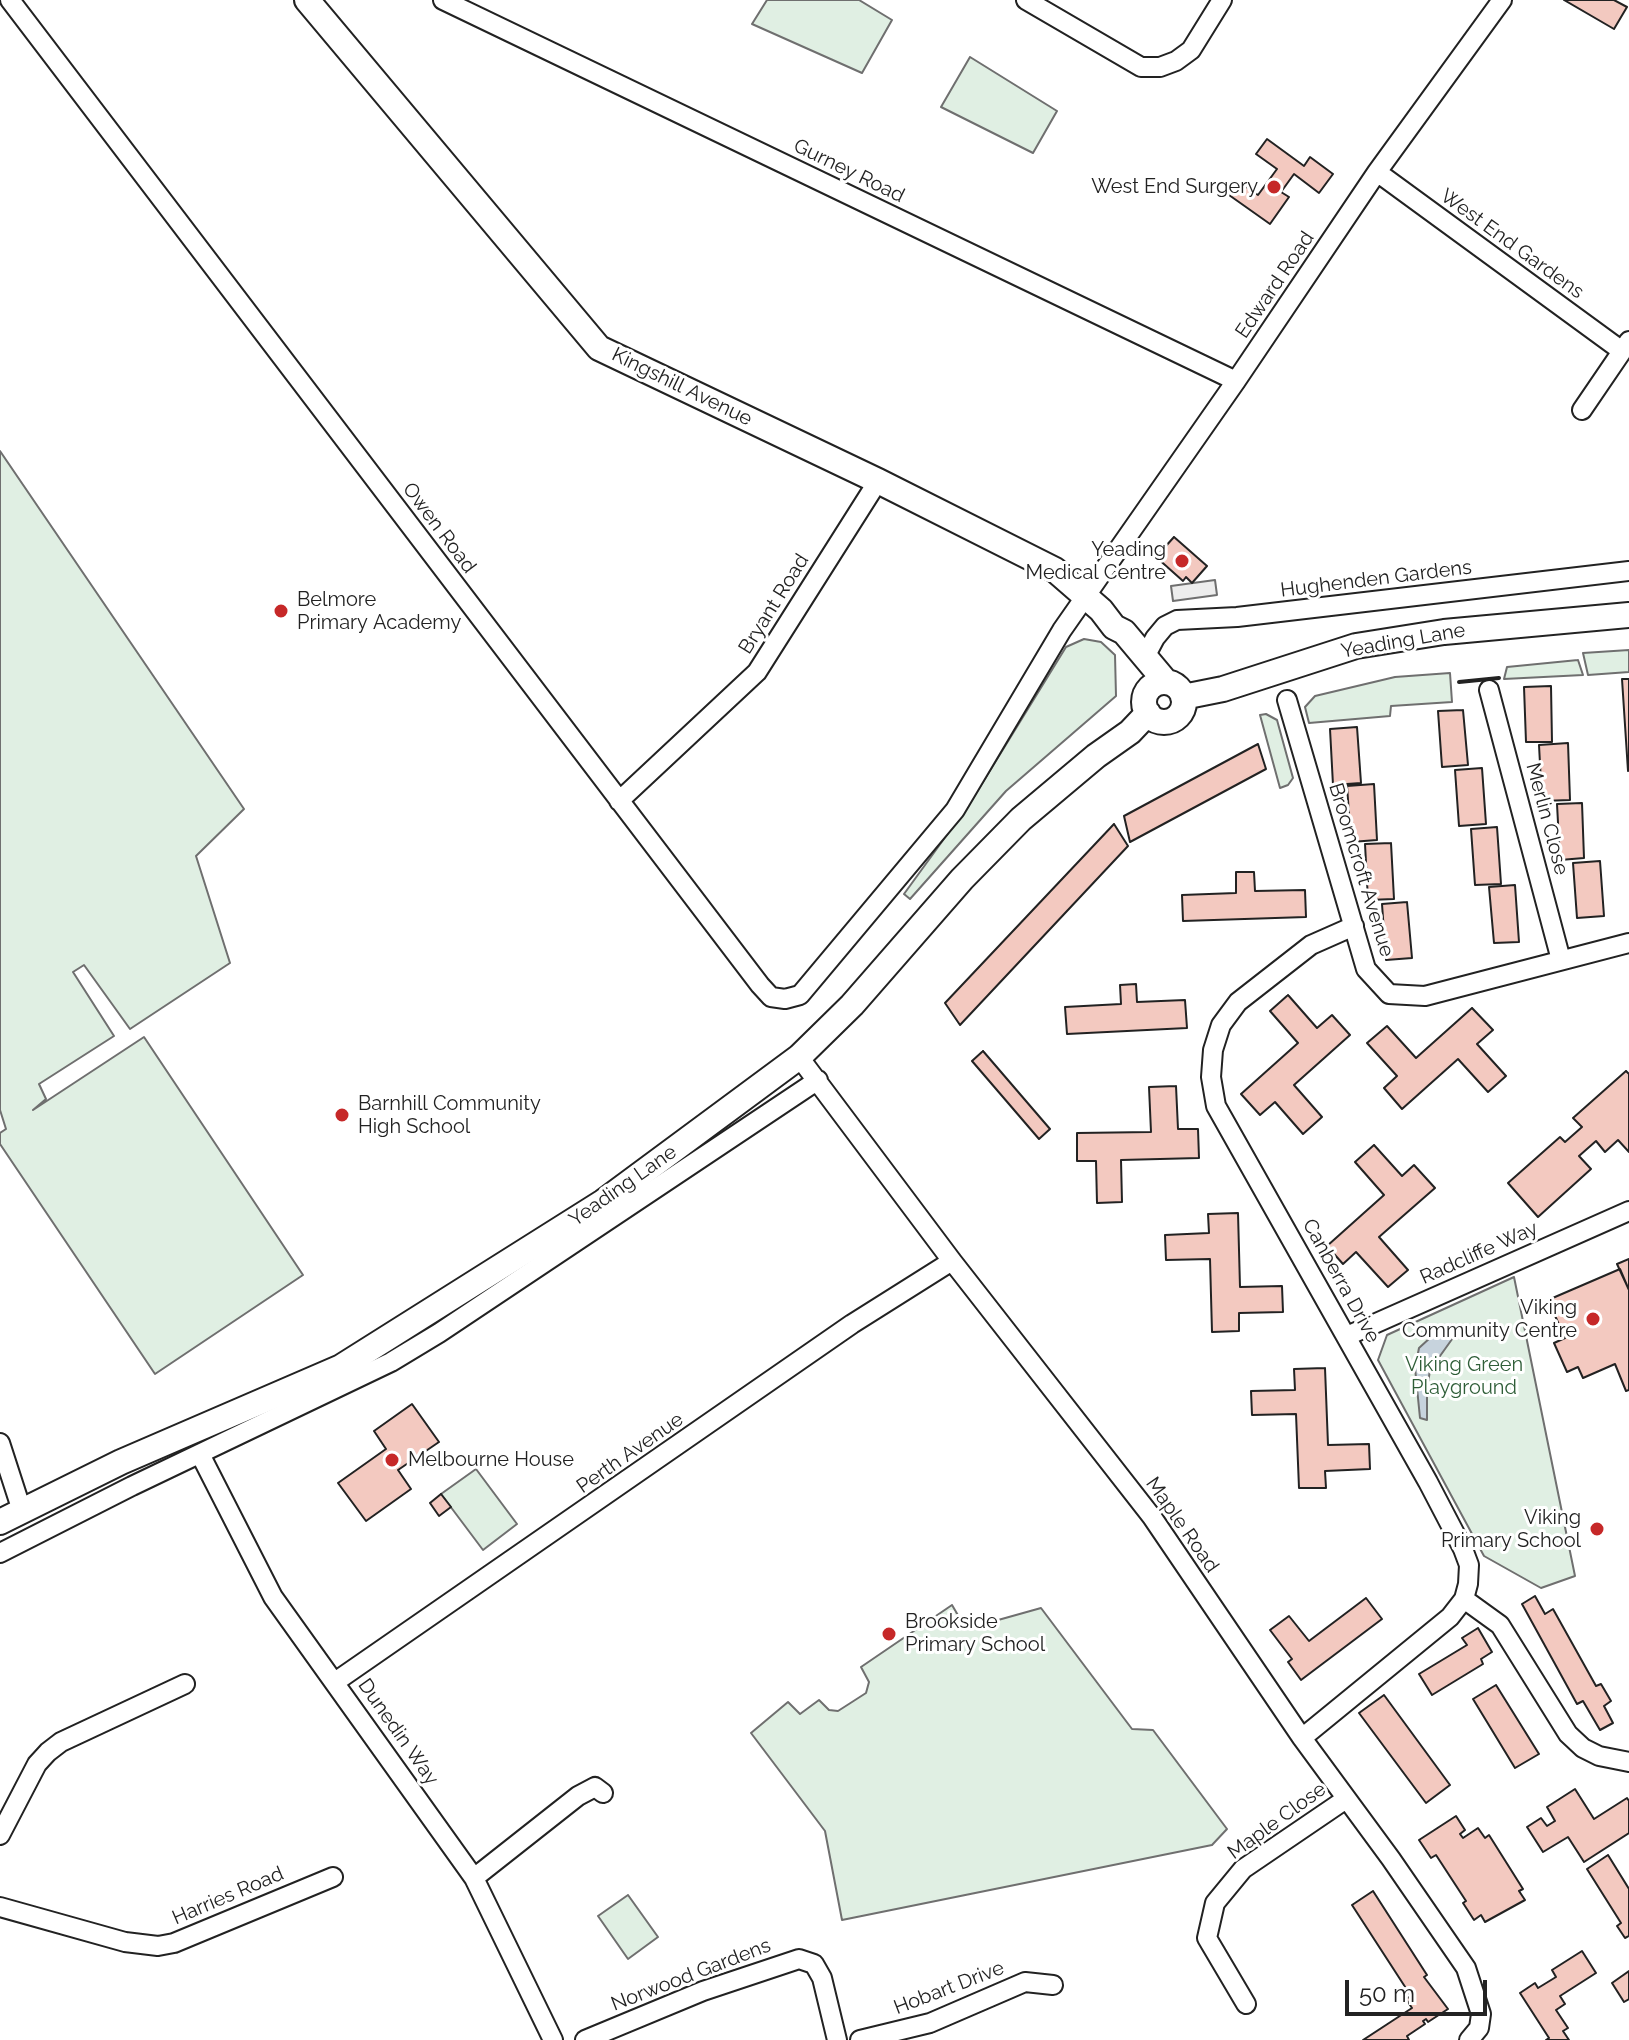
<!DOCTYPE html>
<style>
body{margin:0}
#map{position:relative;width:1629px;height:2040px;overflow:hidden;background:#fff;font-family:Raleway,sans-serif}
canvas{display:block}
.scale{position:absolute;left:1345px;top:1980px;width:142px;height:36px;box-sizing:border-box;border:4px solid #222;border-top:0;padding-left:10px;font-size:24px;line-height:28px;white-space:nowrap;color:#222;-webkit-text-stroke:6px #fff;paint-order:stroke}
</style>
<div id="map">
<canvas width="1629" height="2040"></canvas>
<div class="scale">50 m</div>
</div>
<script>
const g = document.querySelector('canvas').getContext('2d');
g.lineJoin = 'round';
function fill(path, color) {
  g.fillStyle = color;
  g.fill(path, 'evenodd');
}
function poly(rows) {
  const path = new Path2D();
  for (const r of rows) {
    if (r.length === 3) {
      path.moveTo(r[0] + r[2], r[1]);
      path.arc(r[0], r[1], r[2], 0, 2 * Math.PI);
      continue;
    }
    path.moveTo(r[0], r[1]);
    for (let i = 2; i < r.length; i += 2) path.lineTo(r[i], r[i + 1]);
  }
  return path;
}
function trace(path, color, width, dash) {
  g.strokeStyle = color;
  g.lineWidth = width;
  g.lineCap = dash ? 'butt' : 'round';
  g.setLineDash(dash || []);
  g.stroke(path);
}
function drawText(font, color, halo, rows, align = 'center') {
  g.font = font + ' Raleway,sans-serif';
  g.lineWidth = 6;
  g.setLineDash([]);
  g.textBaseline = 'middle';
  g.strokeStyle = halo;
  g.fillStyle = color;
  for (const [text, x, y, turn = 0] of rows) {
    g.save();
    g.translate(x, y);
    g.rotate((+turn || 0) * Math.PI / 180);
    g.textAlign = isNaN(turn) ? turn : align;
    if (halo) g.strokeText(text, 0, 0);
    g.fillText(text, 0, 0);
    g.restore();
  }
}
const green = poly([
 [767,0,859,0,892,20,862,73,752,24,767,0],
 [970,57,1057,111,1033,153,941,107,970,57],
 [0,451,244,809,196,856,230,963,130,1029,84,965,73,972,114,1036,39,1084,46,1099,33,1110,144,1037,303,1275,155,1374,0,1144,0,1133,6,1129,0,1110,0,451],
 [1084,639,1101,642,1115,655,1116,696,1006,791,910,899,904,894,970,803,1066,647,1084,639],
 [1629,650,1629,672,1588,675,1583,653,1629,650],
 [1578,660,1583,675,1504,679,1507,667,1578,660],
 [1450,673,1452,702,1391,706,1390,716,1309,723,1305,707,1315,696,1395,677,1450,673],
 [1266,714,1277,720,1293,778,1288,785,1280,788,1260,715,1266,714],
 [1514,1277,1575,1576,1541,1588,1484,1556,1378,1360,1387,1335,1514,1277],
 [476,1469,517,1524,483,1550,441,1494,476,1469],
 [952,1605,966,1629,1041,1608,1132,1729,1153,1730,1227,1829,1212,1845,842,1920,825,1831,751,1733,788,1702,800,1714,819,1700,829,1710,838,1711,866,1693,869,1682,861,1667,952,1605],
 [628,1895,658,1937,628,1959,598,1916,628,1895]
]);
fill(green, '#e0efe3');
trace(green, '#6f6f6f', 2);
const parking = poly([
 [1215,580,1217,595,1173,601,1171,586,1215,580]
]);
fill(parking, '#ededed');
trace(parking, '#6f6f6f', 2);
const water = poly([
 [1453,1324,1455,1335,1430,1370,1427,1390,1427,1420,1420,1418,1415,1368,1419,1348,1443,1326,1453,1324]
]);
fill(water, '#c7d3dd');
trace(water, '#6f6f6f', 2);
const building = poly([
 [1564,0,1614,0,1627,7,1614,29,1564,0],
 [1267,139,1304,166,1310,157,1333,174,1319,193,1294,174,1281,192,1289,197,1270,224,1229,195,1239,182,1258,195,1277,169,1256,154,1267,139],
 [1174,537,1207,566,1192,583,1186,577,1183,581,1156,557,1174,537],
 [1622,679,1629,679,1629,770,1628,771,1622,679],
 [1551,686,1552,742,1526,742,1524,687,1551,686],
 [1463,710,1468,765,1442,767,1438,711,1463,710],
 [1357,727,1361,783,1333,785,1330,729,1357,727],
 [1568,743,1570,800,1542,801,1539,745,1568,743],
 [1258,744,1266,769,1130,842,1124,816,1258,744],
 [1482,768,1486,824,1459,826,1455,770,1482,768],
 [1374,784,1377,840,1351,842,1347,786,1374,784],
 [1582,803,1584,858,1560,860,1557,804,1582,803],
 [1114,824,1128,846,960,1025,945,1003,1114,824],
 [1497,827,1501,884,1475,885,1471,829,1497,827],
 [1391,843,1394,899,1368,900,1365,844,1391,843],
 [1600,861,1604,916,1577,918,1573,863,1600,861],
 [1236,872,1254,872,1255,891,1305,890,1306,917,1183,921,1182,895,1236,893,1236,872],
 [1515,885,1519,942,1494,943,1489,887,1515,885],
 [1407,902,1412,958,1386,960,1382,904,1407,902],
 [1136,984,1137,1002,1185,1000,1187,1028,1067,1034,1065,1007,1121,1004,1120,985,1136,984],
 [1288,995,1317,1028,1332,1015,1350,1035,1294,1085,1322,1117,1303,1134,1275,1102,1260,1115,1241,1094,1298,1043,1270,1011,1288,995],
 [1472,1008,1493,1030,1477,1044,1506,1076,1488,1092,1458,1059,1402,1109,1384,1088,1397,1076,1367,1043,1387,1026,1416,1058,1472,1008],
 [983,1051,1050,1129,1039,1139,972,1061,983,1051],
 [1626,1071,1629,1074,1629,1152,1618,1140,1605,1152,1596,1141,1579,1156,1591,1169,1538,1217,1508,1183,1560,1137,1565,1142,1582,1127,1573,1118,1626,1071],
 [1176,1086,1178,1129,1198,1129,1199,1158,1121,1160,1122,1202,1097,1203,1096,1161,1077,1161,1077,1133,1151,1132,1149,1087,1176,1086],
 [1374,1145,1402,1176,1414,1165,1435,1188,1379,1237,1408,1270,1388,1287,1356,1252,1343,1264,1327,1246,1384,1195,1355,1162,1374,1145],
 [1238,1213,1240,1287,1282,1286,1283,1312,1239,1313,1239,1331,1212,1332,1210,1259,1166,1260,1165,1235,1209,1233,1208,1214,1238,1213],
 [1629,1259,1629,1290,1617,1264,1629,1259],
 [1620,1269,1629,1290,1629,1390,1626,1391,1615,1364,1583,1378,1578,1367,1567,1372,1554,1343,1565,1338,1548,1300,1620,1269],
 [1325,1368,1328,1445,1369,1444,1370,1469,1325,1471,1326,1488,1299,1488,1296,1414,1252,1415,1251,1391,1295,1390,1294,1369,1325,1368],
 [412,1404,439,1442,398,1470,411,1489,366,1521,338,1483,386,1449,374,1431,412,1404],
 [441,1494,451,1507,439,1516,430,1503,441,1494],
 [1535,1596,1545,1614,1553,1609,1596,1686,1601,1684,1611,1701,1604,1706,1613,1723,1600,1730,1583,1701,1577,1704,1522,1604,1535,1596],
 [1366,1598,1382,1619,1301,1680,1288,1662,1292,1659,1270,1630,1289,1616,1309,1641,1366,1598],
 [1478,1628,1492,1652,1481,1659,1483,1664,1432,1695,1419,1674,1467,1645,1462,1638,1478,1628],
 [1496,1685,1539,1754,1515,1768,1473,1699,1496,1685],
 [1384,1695,1450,1785,1426,1803,1359,1713,1384,1695],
 [1575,1789,1594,1819,1627,1798,1629,1801,1629,1833,1584,1862,1568,1837,1543,1852,1527,1827,1541,1818,1547,1826,1555,1821,1547,1807,1575,1789],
 [1456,1816,1465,1830,1460,1834,1463,1838,1478,1828,1485,1838,1489,1835,1523,1889,1519,1891,1525,1900,1485,1922,1481,1915,1474,1920,1463,1903,1466,1901,1436,1855,1431,1858,1419,1840,1456,1816],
 [1608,1855,1629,1889,1629,1936,1625,1938,1617,1926,1621,1923,1587,1869,1608,1855],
 [1373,1891,1427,1975,1424,1977,1448,2009,1428,2022,1426,2019,1423,2021,1425,2024,1407,2036,1409,2040,1363,2040,1412,2008,1406,1999,1411,1996,1352,1905,1373,1891],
 [1582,1951,1596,1973,1560,1996,1565,2004,1556,2010,1568,2028,1563,2031,1569,2040,1546,2040,1549,2038,1520,1993,1535,1983,1538,1988,1556,1977,1552,1970,1582,1951],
 [1629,1971,1629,1999,1624,2002,1612,1983,1629,1971]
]);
fill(building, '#f3c9c0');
trace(building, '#222', 2);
const street = poly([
 [10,0,760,985,771,997,785,999,800,995,955,810,1062,630,1236,381,1377,172,1502,0],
 [443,0,1236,381],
 [1026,0,1141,67,1160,67,1176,61,1191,50,1222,0],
 [1377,172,1622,351],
 [1582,410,1629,341],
 [1146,655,1155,638,1165,626,1177,620,1237,617,1629,571],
 [1489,690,1561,960],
 [1287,700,1366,969,1389,994,1425,996,1629,943],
 [619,801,757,672,878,481],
 [799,1057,952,1261,1152,1517,1302,1738,1391,1859,1466,1968,1481,2014,1479,2028,1469,2040],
 [1347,1336,1629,1211],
 [0,1443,22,1511],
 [200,1454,273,1597,474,1878,553,2040],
 [0,1553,132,1486,391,1362,439,1333,818,1080],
 [1464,1599,1500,1625,1568,1734,1583,1748,1599,1756,1629,1762],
 [335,1682,852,1324,952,1261],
 [1302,1738,1450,1617,1464,1599,1468,1584,1469,1565,1463,1549,1428,1482,1216,1106,1211,1077,1213,1050,1221,1025,1238,1002,1311,945,1354,926],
 [0,1835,37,1764,48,1752,61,1742,185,1684],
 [474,1878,578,1796,595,1787,603,1793],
 [0,1907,125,1942,158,1946,174,1943,333,1877],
 [1246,2004,1207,1938,1215,1903,1243,1869,1346,1799],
 [585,2040,703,1991,799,1959,814,1964,822,1978,837,2040],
 [860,2040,930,2023,1025,1982,1053,1985]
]);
const secondary = poly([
 [307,0,599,348,878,481,1055,570,1101,610,1114,627,1124,632,1166,682],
 [1164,702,20],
 [1183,697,1223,689,1356,646,1444,632,1629,615],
 [0,1522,121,1462,341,1367,603,1202,799,1057,852,1005,962,879,1021,819,1096,756,1130,732,1148,713]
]);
trace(street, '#222', 22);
trace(secondary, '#222', 28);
trace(street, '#fff', 18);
trace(secondary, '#fff', 24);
trace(poly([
 [1459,682,1499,678]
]), '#222', 4);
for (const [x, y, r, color] of [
 [1274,187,8,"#c62828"],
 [1182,561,8,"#c62828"],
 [281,611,8,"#c62828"],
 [342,1115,8,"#c62828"],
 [1593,1319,8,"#c62828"],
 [392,1460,8,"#c62828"],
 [1597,1529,8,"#c62828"],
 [889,1634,8,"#c62828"]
]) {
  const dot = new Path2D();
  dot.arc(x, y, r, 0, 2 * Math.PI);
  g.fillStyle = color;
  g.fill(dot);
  trace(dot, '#fff', 3);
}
drawText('20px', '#222', '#fff', [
 ["Gurney Road",849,171,26],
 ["West End Gardens",1512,244,36],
 ["Edward Road",1275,285,-56],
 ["Kingshill Avenue",682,387,26],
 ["Owen Road",439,528,53],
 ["Hughenden Gardens",1376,579,-7],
 ["Bryant Road",774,604,-58],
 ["Yeading Lane",1403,641,-10],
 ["Merlin Close",1547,819,75],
 ["Broomcroft Avenue",1361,870,73],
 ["Yeading Lane",623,1186,-35],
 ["Radcliffe Way",1479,1253,-24],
 ["Canberra Drive",1341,1281,61],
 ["Perth Avenue",630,1453,-35],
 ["Maple Road",1182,1525,55],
 ["Dunedin Way",398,1732,55],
 ["Maple Close",1277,1821,-36],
 ["Harries Road",228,1896,-23],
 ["Norwood Gardens",691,1975,-21],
 ["Hobart Drive",949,1988,-21]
]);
drawText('20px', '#222', '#fff', [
 ["West End Surgery",1258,187],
 ["Yeading",1166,550],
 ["Medical Centre",1166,573],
 ["Belmore",297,600,"left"],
 ["Primary Academy",297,623,"left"],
 ["Barnhill Community",358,1104,"left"],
 ["High School",358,1127,"left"],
 ["Viking",1577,1308],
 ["Community Centre",1577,1331],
 ["Melbourne House",408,1460,"left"],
 ["Viking",1581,1518],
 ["Primary School",1581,1541],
 ["Brookside",905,1622,"left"],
 ["Primary School",905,1645,"left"]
], 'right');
drawText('20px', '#2f5e38', '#fff', [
 ["Viking Green",1464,1365],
 ["Playground",1464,1388]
]);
</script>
